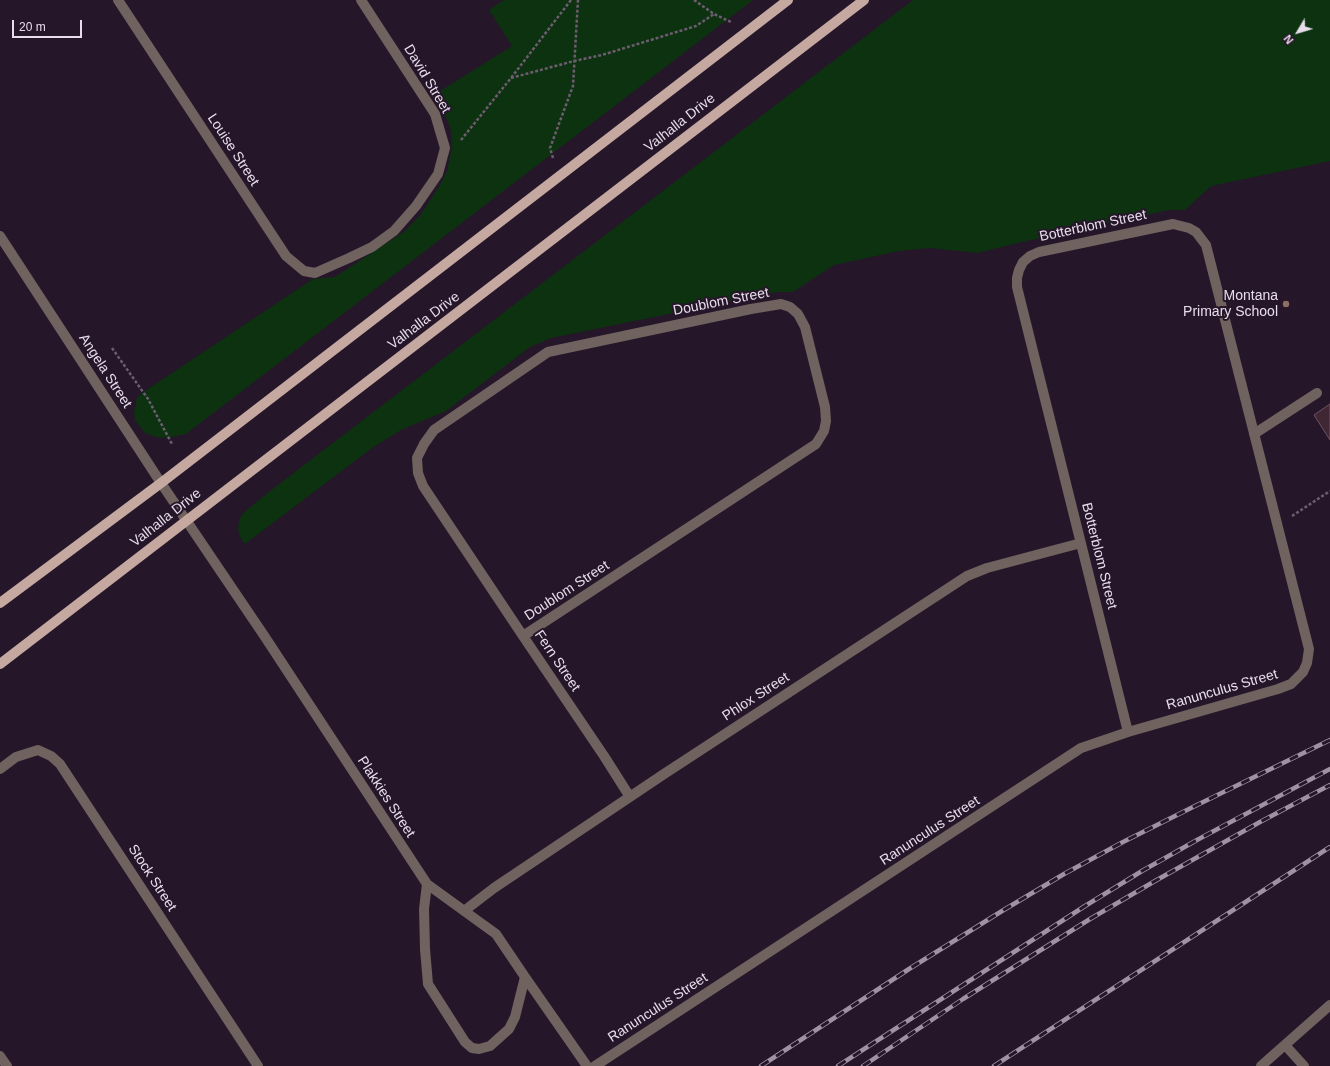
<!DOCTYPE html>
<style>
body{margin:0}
#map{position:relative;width:1330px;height:1066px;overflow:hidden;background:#26162a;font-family:Helvetica,sans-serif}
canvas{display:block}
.north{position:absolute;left:1278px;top:12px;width:40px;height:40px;-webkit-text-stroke:3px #26162a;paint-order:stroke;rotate:232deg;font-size:11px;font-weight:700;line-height:16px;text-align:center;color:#e8ddeb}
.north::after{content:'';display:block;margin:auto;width:14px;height:18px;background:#e8ddeb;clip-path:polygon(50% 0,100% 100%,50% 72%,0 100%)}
.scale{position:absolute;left:12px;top:20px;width:70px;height:18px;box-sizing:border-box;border:2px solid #e8ddeb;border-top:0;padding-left:5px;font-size:12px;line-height:14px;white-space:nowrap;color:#e8ddeb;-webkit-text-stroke:3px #26162a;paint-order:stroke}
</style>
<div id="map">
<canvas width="1330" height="1066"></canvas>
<div class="north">N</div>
<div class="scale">20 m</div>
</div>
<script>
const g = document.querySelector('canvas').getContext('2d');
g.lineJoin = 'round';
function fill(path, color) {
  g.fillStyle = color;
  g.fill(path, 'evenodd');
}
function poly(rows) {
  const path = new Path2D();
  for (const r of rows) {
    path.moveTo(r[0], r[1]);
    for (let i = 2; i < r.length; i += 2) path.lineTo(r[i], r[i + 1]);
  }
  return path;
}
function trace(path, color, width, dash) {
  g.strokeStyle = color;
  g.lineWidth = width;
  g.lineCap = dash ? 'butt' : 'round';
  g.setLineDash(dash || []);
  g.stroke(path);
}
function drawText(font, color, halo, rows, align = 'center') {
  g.font = font + ' Helvetica,sans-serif';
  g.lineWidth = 4;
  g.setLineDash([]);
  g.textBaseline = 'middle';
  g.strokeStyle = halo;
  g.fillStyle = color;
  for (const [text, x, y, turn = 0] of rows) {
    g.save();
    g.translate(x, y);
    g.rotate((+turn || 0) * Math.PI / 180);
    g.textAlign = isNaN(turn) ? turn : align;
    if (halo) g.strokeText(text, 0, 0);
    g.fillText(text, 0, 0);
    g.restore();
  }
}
fill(poly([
 [504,0,753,0,186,434,167,438,156,437,145,433,135,420,134,412,137,398,142,393,313,279,335,277,405,231,421,214,440,185,447,171,452,147,451,133,449,124,445,116,432,96,512,46,489,10],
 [913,0,1330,0,1330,161,1211,186,1185,210,1169,210,1022,242,978,253,930,248,899,251,834,265,793,292,777,292,551,338,530,347,446,411,401,430,372,448,245,544,240,537,238,529,239,521,242,514,270,491]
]), '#0d3210');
const building = poly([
 [1330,404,1330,440,1314,415,1330,404]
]);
fill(building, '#402734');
trace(building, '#6f5362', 1);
trace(poly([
 [694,0,714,14,731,22],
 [511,78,574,61,602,55,696,26,714,14],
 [461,140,511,78,571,0],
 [553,158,550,148,573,86,578,0],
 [112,348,148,399,172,444],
 [1292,516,1330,491]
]), '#6c5d6f', 2.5, [3, 2]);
trace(poly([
 [118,0,286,256,304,271,315,273,349,258,372,247,394,231,416,206,438,174,445,148,435,114,361,0],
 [0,236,161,483,265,637,427,884,496,934,525,977,587,1066],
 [1254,434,1317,393],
 [523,636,816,444,824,431,826,421,825,407,805,327,798,314,790,307,781,304,751,309,548,352,434,430,424,444,417,458,418,473,423,486,523,636,604,756,630,797],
 [0,769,16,757,38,750,51,756,60,764,258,1066],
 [427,884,424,909,425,949,428,984,465,1042,472,1048,479,1049,490,1046,509,1029,515,1017,525,977],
 [464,911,494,888,664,774,967,576,987,568,1081,543],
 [1285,1045,1304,1066],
 [0,1056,7,1066],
 [595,1066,1081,748,1128,732,1278,689,1291,684,1303,672,1307,663,1309,649,1206,245,1196,232,1189,228,1173,224,1039,252,1030,256,1023,262,1019,270,1017,278,1017,287,1128,732],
 [1261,1066,1330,1005]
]), '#70625e', 10);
trace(poly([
 [0,603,161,483,788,0],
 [0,664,864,0]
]), '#c5a89f', 10);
const rail = poly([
 [761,1066,909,969,1002,911,1064,874,1123,842,1195,806,1330,740],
 [838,1066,1085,906,1142,871,1197,840,1330,769],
 [863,1066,963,999,1090,919,1155,881,1260,822,1330,785],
 [994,1066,1330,847]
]);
trace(rail, '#9f92a2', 4.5);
trace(rail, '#26162a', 3, [9]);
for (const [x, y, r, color] of [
 [1286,304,4,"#8d6e63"]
]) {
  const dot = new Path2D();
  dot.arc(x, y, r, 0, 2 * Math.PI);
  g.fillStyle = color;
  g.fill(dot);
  trace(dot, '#26162a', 1.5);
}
drawText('14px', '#e8ddeb', '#26162a', [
 ["David Street",427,79,59],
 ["Valhalla Drive",680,123,-38],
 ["Louise Street",233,150,57],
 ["Botterblom Street",1093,226,-12],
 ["Doublom Street",721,302,-11],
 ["Valhalla Drive",424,321,-37],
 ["Angela Street",105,371,57],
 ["Valhalla Drive",166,518,-38],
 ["Botterblom Street",1099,556,76],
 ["Doublom Street",567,591,-33],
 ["Fern Street",557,661,56],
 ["Ranunculus Street",1222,690,-16],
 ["Phlox Street",756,697,-33],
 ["Plakkies Street",386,797,57],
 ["Ranunculus Street",930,831,-33],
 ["Stock Street",152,878,57],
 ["Ranunculus Street",658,1008,-33]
]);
drawText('14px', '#e8ddeb', '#26162a', [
 ["Montana",1278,296],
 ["Primary School",1278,312]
], 'right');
</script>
